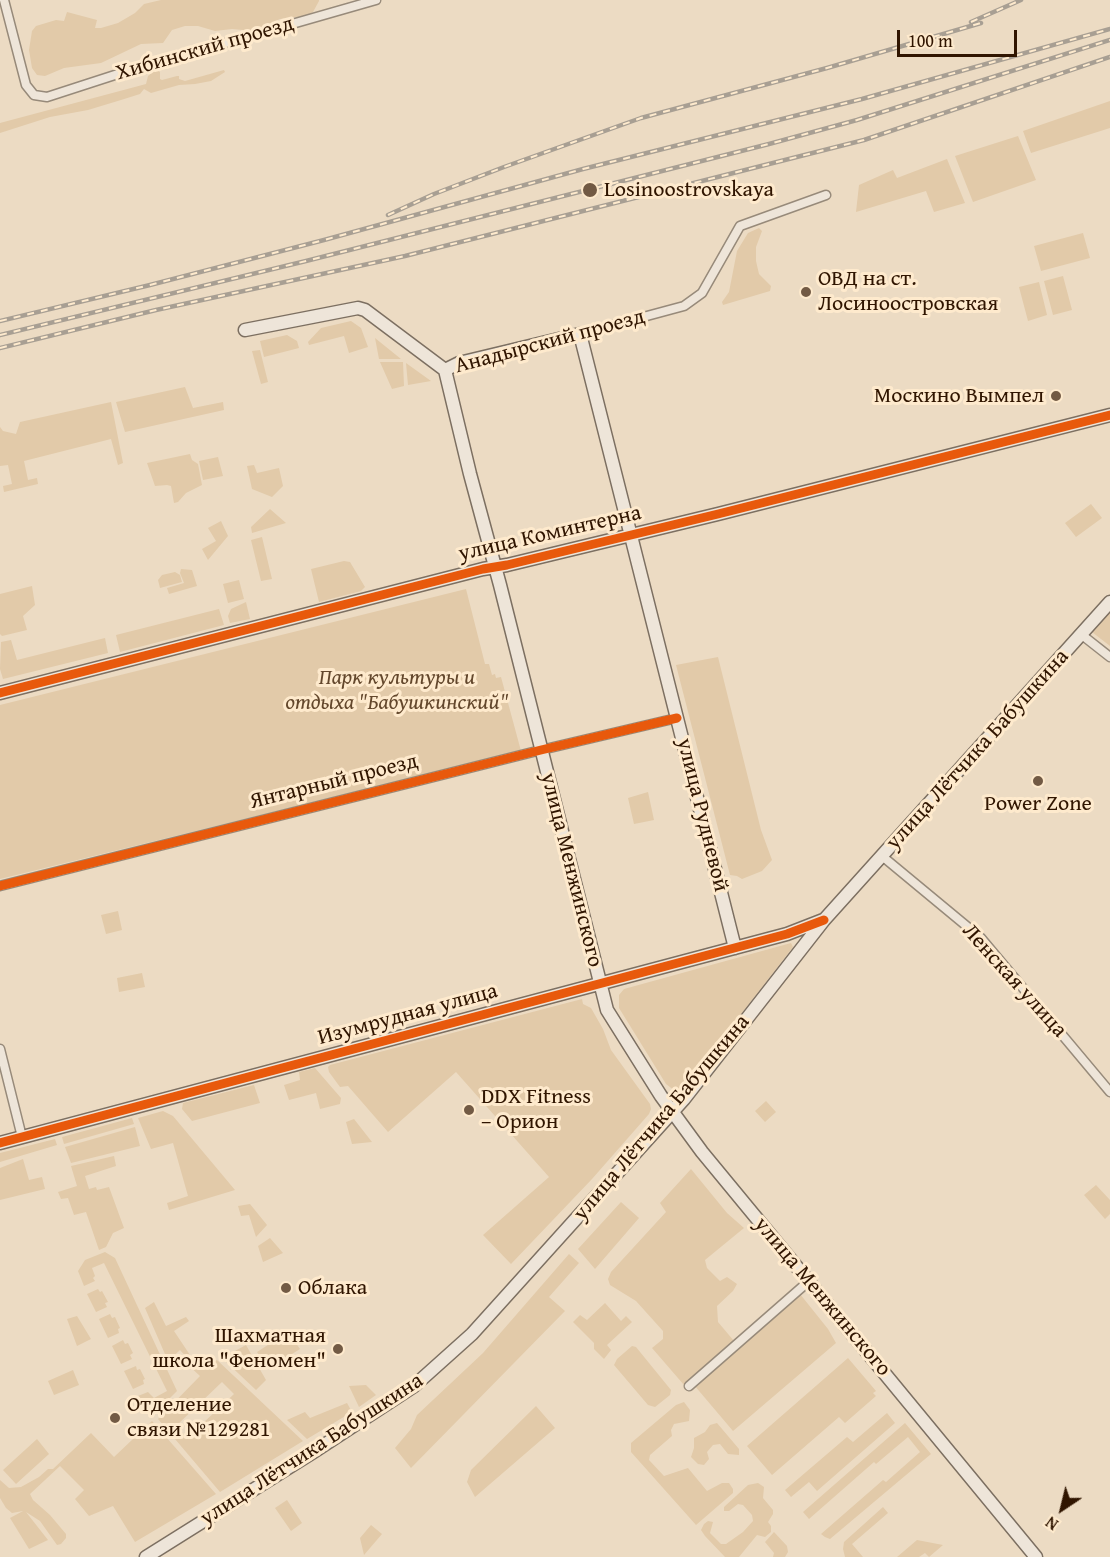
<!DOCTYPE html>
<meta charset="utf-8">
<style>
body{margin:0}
#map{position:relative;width:1110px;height:1557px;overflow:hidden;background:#ecdbc3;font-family:"Gentium Book Plus",serif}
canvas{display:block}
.north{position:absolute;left:1032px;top:1479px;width:60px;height:60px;-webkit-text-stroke:4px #feeacd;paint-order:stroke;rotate:215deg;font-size:16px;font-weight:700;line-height:24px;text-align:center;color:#301500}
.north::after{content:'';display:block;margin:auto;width:21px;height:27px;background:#301500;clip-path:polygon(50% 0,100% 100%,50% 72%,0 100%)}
.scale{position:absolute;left:897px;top:30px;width:120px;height:27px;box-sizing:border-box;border:3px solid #301500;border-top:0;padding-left:8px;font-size:18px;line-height:21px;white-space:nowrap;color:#301500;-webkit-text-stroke:4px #feeacd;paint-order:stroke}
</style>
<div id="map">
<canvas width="1110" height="1557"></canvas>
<div class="north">N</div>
<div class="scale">100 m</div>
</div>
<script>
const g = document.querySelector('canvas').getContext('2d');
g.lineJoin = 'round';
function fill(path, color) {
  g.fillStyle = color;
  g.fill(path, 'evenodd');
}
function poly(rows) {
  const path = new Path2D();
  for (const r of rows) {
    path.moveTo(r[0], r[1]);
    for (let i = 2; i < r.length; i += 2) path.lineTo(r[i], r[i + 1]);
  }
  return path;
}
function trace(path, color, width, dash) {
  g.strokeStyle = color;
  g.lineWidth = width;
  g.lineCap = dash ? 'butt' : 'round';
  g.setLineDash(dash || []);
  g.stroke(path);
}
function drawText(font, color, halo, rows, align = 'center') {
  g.font = font + ' "Gentium Book Plus",serif';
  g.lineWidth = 6;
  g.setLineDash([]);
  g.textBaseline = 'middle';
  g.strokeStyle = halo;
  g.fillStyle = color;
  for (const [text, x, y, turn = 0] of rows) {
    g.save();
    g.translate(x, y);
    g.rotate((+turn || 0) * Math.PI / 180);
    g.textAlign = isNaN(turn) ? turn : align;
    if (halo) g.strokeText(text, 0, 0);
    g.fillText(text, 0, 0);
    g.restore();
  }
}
fill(poly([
 [161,0,319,0,319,1,313,12,306,16,280,19,254,31,232,29,215,31,198,26,185,26,172,30,163,43,141,44,101,63,64,68,45,76,37,75,32,68,29,50,32,31,36,26,56,20,64,21,67,12,97,20,95,28,101,28,118,23,135,13,144,4],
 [156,69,160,72,160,79,162,80,177,76,179,76,179,79,185,81,224,70,225,72,211,81,195,84,179,85,151,93,144,89,140,94,121,100,88,110,50,117,0,133,0,123,146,84,148,76],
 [1110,101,1110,128,1031,153,1023,131],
 [1018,136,1036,180,973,202,955,156],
 [947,159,965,203,934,212,926,191,856,212,859,185,893,170,897,178],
 [759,228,762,231,756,247,756,261,759,274,771,286,770,291,723,305,722,302,729,292,737,251,748,233],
 [1083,233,1090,258,1041,271,1034,246],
 [1063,276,1072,310,1053,315,1044,281],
 [1039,282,1047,315,1028,321,1019,287],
 [351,321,361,328,368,347,349,353,344,336,309,345,308,342,321,328],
 [287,335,297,341,299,348,264,357,260,341],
 [375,338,401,359,379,359],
 [260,350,268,382,261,384,252,351],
 [380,362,403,362,404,386,392,389],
 [406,363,431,381,408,385],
 [185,387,193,408,223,402,224,410,125,432,116,402],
 [111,402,123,463,118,465,111,439,24,461,28,480,37,478,38,484,4,492,3,486,12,484,8,465,0,466,0,427,3,431,16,434,20,422],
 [190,454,192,460,198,464,202,485,186,493,178,502,174,503,171,486,167,485,155,486,147,463],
 [218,457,223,476,203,480,199,461],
 [254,465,257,473,279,468,283,486,272,497,252,489,247,466],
 [1091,504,1102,518,1076,537,1065,523],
 [270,509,286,523,252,533,251,527],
 [221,521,228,536,208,560,202,549,216,541,208,528],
 [262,537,272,579,261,581,251,540],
 [344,561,350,562,365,587,361,591,319,602,311,569],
 [181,569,192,570,197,586,169,594,167,588,184,583,180,573],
 [175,572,180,575,182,582,160,588,158,580,162,575],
 [239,580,244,599,228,603,223,584],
 [32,586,35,605,23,616,27,630,2,636,0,634,0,594],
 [466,589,485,664,489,664,492,675,495,674,496,678,501,677,521,751,0,879,0,705],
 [246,602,250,619,230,623,228,616,231,609],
 [219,609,224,625,120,652,116,635],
 [1110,612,1110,646,1092,632],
 [105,638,108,653,3,679,0,669,1,642,11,640,17,660],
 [718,657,761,830,772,860,762,871,742,879,737,876,730,875,676,665],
 [648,792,654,820,634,824,628,798],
 [118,911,122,930,106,934,101,915],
 [791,943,793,947,683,1089,675,1091,666,1084,619,1008,619,995,624,989],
 [142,973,145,987,119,992,117,978],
 [582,999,583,1004,591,1008,603,1029,611,1050,650,1104,651,1109,649,1114,592,1179,511,1264,483,1235,549,1177,456,1072,388,1132,348,1086,340,1087,329,1072,328,1067,330,1065],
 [315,1068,341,1098,340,1104,320,1109,316,1093,289,1100,284,1085,300,1080,299,1072],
 [254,1085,260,1103,192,1121,182,1109,183,1103],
 [766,1101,776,1112,765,1122,755,1111],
 [163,1111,173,1116,235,1190,169,1210,167,1203,188,1196,173,1143,151,1149,138,1118],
 [132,1118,134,1124,64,1144,62,1137],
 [354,1119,372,1142,352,1144,346,1122],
 [135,1127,140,1146,71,1163,65,1147],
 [55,1139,57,1145,0,1162,0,1153],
 [114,1156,116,1166,85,1176,89,1189,96,1187,97,1190,109,1187,124,1228,113,1233,106,1247,99,1250,86,1212,74,1215,68,1198,61,1199,58,1192,77,1186,71,1166],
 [23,1159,29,1180,42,1177,45,1189,0,1200,0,1168],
 [691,1169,727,1213,744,1228,705,1260,707,1268,720,1281,727,1277,737,1284,733,1291,717,1306,718,1322,734,1341,684,1385,652,1348,663,1339,663,1331,636,1301,610,1285,608,1279,611,1272,666,1212,660,1203],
 [1096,1185,1110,1200,1110,1214,1105,1219,1084,1195],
 [621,1202,639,1218,595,1269,578,1249],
 [250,1204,267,1225,256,1237,249,1215,241,1216,238,1206],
 [270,1238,283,1253,263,1262,258,1246],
 [105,1252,115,1258,177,1391,153,1415,145,1402,138,1396,148,1392,154,1398,167,1391,104,1263,92,1268,95,1276,93,1278,95,1281,84,1286,78,1271,85,1260],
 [569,1254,579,1263,549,1297,565,1311,411,1468,395,1448,411,1429,417,1415,483,1353],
 [98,1289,100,1292,102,1291,108,1302,105,1303,107,1307,96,1312,87,1294],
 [800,1294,828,1329,836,1343,733,1431,694,1385],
 [154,1302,166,1326,186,1317,189,1321,174,1331,200,1370,217,1360,303,1441,220,1492,158,1419,200,1376,188,1365,191,1362,180,1350,168,1361,145,1308],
 [222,1382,234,1394,187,1438,176,1426],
 [605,1303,621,1321,626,1316,632,1322,607,1345,611,1350,604,1359,594,1349,594,1343,573,1322,580,1315,587,1320],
 [110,1314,112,1318,115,1317,120,1328,118,1329,119,1333,108,1338,99,1319],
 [77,1316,91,1339,77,1346,67,1319],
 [288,1332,300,1349,268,1369,257,1352],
 [123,1340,125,1344,128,1343,133,1353,130,1355,132,1359,121,1364,112,1346],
 [246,1345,266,1380,256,1390,222,1358],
 [632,1346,636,1347,671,1390,670,1395,655,1407,648,1405,614,1365,617,1359],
 [848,1358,876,1391,873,1393,876,1396,845,1423,839,1417,772,1475,747,1446],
 [136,1366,137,1370,140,1369,145,1379,143,1380,144,1384,133,1389,124,1371],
 [73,1370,79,1385,54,1395,48,1381],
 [366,1385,376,1395,359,1407,349,1386],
 [684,1402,690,1410,689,1421,674,1424,671,1430,672,1436,650,1455,649,1460,664,1476,688,1468,707,1491,722,1483,729,1483,733,1489,733,1493,696,1525,631,1452,631,1443,676,1405],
 [347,1403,352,1412,307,1439,287,1420,305,1412,310,1418],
 [536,1406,555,1428,475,1497,467,1482,471,1470],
 [887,1413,895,1423,817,1491,809,1482,791,1497,785,1490,847,1437,853,1442],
 [152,1421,216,1494,135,1542,113,1506,89,1516,75,1499,84,1490,60,1466,30,1494,33,1500,50,1515,66,1534,66,1538,61,1544,57,1545,40,1521,26,1512,48,1540,29,1549,10,1518,23,1511,12,1513,6,1508,0,1498,0,1480,9,1488,21,1487,39,1477,48,1469,53,1469,91,1433,114,1457],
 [717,1423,739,1449,739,1455,728,1454,720,1444,713,1445,707,1452,709,1459,704,1465,698,1464,691,1457,694,1448,694,1438,705,1432,710,1425],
 [905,1423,931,1454,830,1539,825,1537,821,1534,883,1480,886,1482,920,1452,908,1437,876,1464,874,1462,809,1519,803,1512],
 [37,1439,49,1454,16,1484,3,1470],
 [758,1483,764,1487,763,1498,773,1510,773,1514,768,1522,771,1526,771,1532,765,1537,757,1535,739,1557,725,1557,705,1536,701,1530,704,1524,708,1521,713,1522,710,1533,721,1544,726,1544,743,1532,753,1521,752,1515,743,1505,738,1504,729,1511,724,1511,724,1507,748,1485],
 [287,1500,302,1523,291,1531,275,1508],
 [883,1507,888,1513,852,1544,863,1557,845,1557,843,1549,844,1542],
 [371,1525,382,1534,364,1555,360,1538],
 [774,1532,787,1546,788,1552,785,1557,773,1557,774,1553,765,1542],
 [917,1540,943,1545,929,1557,925,1553,919,1557,897,1557]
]), '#e2caa9');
const street = poly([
 [4,0,26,85,34,95,47,97,121,73,376,0],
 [580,334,684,306,702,293,740,226,826,195],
 [1082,635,1110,657],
 [882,856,981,938,1110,1092],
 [0,886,541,750,677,718],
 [0,1049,22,1137],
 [689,1386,809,1281]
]);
const secondary = poly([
 [245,330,358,308,365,310,445,370],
 [445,370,470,474,500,585,607,1010,661,1096,702,1152,1036,1557],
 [445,370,459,363,580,334,735,948],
 [0,693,483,569,507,565,718,514,1110,415],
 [0,1143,787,934,823,920],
 [146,1557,315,1451,414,1386,472,1334,684,1099,824,920,1110,602]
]);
trace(street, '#978a7a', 11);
trace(secondary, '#7c6f61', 15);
trace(street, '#eee5d9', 8);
trace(secondary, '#eee5d9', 12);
const rail = poly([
 [971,22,1021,0],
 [388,215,434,194,504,167,641,118,827,68,981,23],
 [0,321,150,285,324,240,583,169,862,99,1110,29],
 [0,335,306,261,769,144,857,120,1110,40],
 [0,348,156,310,405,256,864,140,1110,57]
]);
trace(rail, '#a89f93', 4.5);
trace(rail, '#feeacd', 2, [7]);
trace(poly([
 [0,693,483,569,507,565,718,514,1110,415],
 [0,886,541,750,677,718],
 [0,1143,787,934,824,920]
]), '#e8590c', 9);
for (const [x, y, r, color] of [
 [590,190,8,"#725a44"],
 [806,292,6,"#725a44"],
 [1056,396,6,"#725a44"],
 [1038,781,6,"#725a44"],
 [469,1110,6,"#725a44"],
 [286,1288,6,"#725a44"],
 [338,1349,6,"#725a44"],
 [115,1418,6,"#725a44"]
]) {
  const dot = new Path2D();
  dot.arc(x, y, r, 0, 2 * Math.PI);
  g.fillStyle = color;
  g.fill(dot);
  trace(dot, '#feeacd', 2);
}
drawText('22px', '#301500', '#feeacd', [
 ["Хибинский проезд",205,49,-16],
 ["Анадырский проезд",550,342,-15],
 ["улица Коминтерна",550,534,-13],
 ["улица Лётчика Бабушкина",978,750,-48],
 ["Янтарный проезд",334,782,-14],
 ["улица Рудневой",702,815,76],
 ["улица Менжинского",571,870,76],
 ["Ленская улица",1014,981,48],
 ["Изумрудная улица",408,1015,-15],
 ["улица Лётчика Бабушкина",662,1118,-50],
 ["улица Менжинского",822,1297,50],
 ["улица Лётчика Бабушкина",312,1450,-33]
]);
drawText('22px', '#301500', '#feeacd', [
 ["Losinoostrovskaya",604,190],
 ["ОВД на ст.",818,279],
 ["Лосиноостровская",818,304],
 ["Москино Вымпел",1044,396,"right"],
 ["Power Zone",1038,804,"center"],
 ["DDX Fitness",481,1097],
 ["– Орион",481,1122],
 ["Облака",298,1288],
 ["Шахматная",326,1336,"right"],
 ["школа \"Феномен\"",326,1361,"right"],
 ["Отделение",127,1405],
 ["связи №129281",127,1430]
], 'left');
drawText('italic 22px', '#63472c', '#feeacd', [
 ["Парк культуры и",397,678],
 ["отдыха \"Бабушкинский\"",397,703]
]);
</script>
